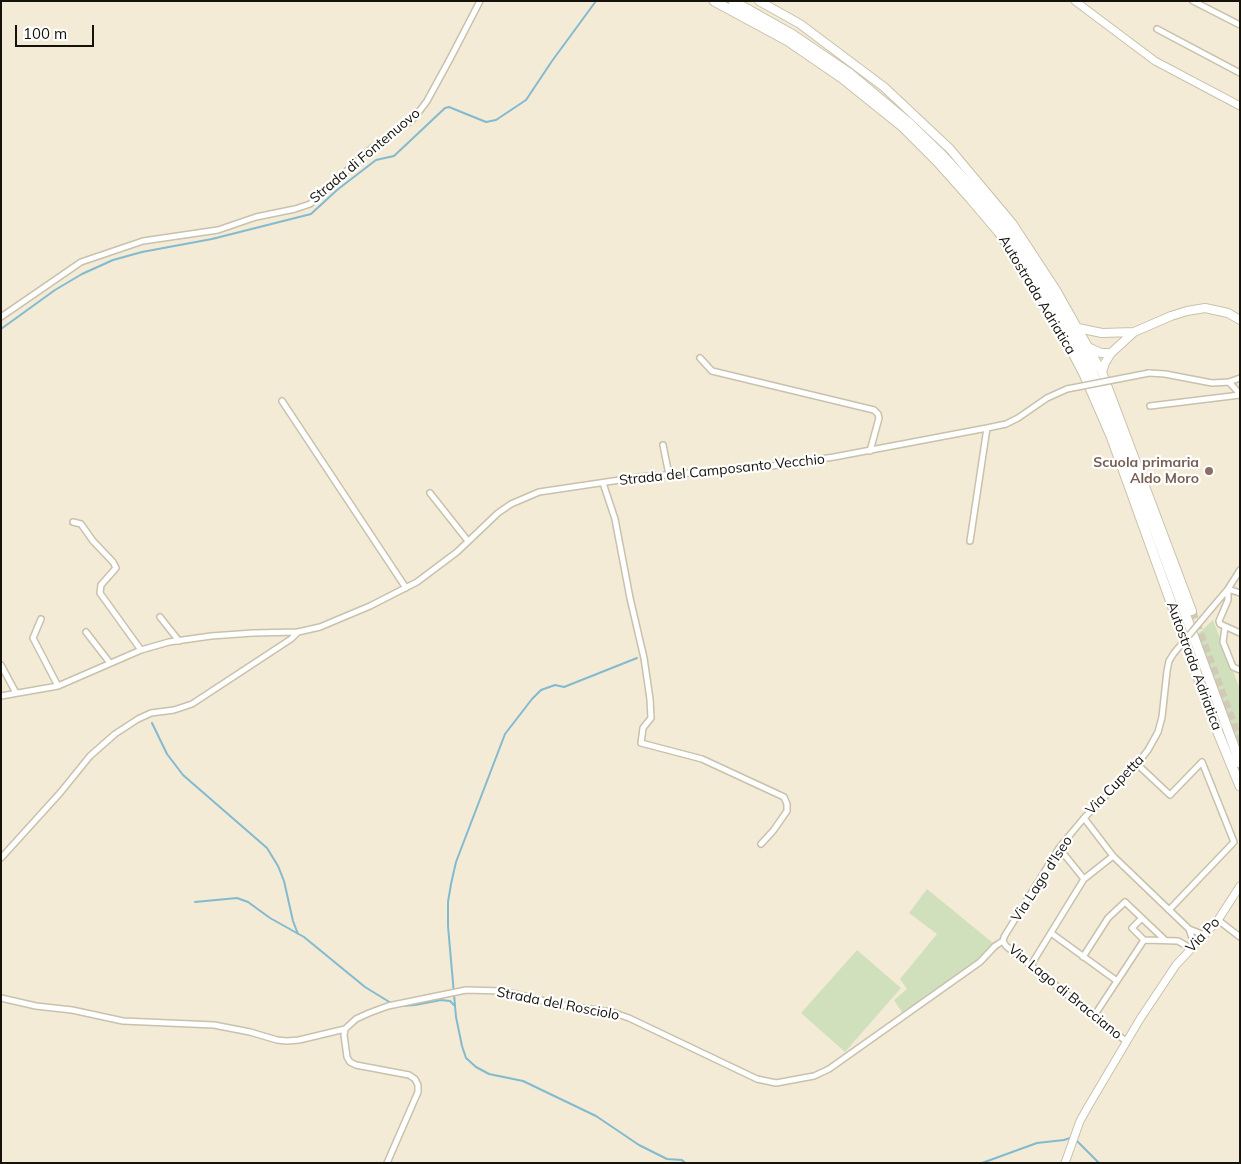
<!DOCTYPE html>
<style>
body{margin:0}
#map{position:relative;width:1241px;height:1164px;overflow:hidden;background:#f3ebd6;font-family:Mulish,sans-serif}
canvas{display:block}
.frame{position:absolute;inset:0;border:2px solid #15120b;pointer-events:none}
.scale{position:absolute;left:15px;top:25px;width:79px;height:22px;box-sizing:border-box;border:2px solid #15120b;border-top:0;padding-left:6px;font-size:15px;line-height:18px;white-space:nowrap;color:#15120b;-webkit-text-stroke:4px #fff;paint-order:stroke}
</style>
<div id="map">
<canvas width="1241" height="1164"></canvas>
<div class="frame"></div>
<div class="scale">100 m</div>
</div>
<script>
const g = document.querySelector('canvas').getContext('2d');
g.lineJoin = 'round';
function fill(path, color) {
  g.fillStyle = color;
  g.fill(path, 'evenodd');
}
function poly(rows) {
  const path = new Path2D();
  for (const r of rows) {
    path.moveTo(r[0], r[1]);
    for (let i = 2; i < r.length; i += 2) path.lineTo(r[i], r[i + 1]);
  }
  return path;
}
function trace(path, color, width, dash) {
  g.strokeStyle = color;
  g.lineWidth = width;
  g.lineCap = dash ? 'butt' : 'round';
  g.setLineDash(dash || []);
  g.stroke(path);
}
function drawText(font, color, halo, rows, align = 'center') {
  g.font = font + ' Mulish,sans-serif';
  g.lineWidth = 4.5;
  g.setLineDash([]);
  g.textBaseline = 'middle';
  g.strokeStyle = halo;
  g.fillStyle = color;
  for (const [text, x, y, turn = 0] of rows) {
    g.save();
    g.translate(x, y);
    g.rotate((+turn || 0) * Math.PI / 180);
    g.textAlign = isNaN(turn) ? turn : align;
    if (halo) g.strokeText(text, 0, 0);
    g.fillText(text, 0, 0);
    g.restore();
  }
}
fill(poly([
 [1213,620,1240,689,1240,753,1196,636],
 [927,889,993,943,974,964,903,1014,894,1000,907,989,900,979,937,934,909,913],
 [857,950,901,988,845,1052,801,1013]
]), '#d1e0bc');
trace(poly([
 [1,329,55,290,82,274,113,260,142,252,212,239,311,214,337,190,376,160,394,156,445,108,449,107,486,122,496,120,526,100,552,61,596,1],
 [637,658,564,687,555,685,541,690,532,699,505,734,456,862,451,884,448,902,448,926,456,1017,462,1046,466,1058,476,1067,489,1074,523,1081,596,1116,639,1145,667,1159,682,1160,685,1163],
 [152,723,167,754,183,775,267,848,278,866,284,881,293,921,298,934],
 [195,902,237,898,248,902,270,918,304,937,365,987,391,1003],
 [401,1006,415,1005,441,1000,450,1001,455,1006],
 [1077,1141,1099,1163],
 [982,1163,1037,1143,1064,1140,1070,1138]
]), '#82bad0', 2);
trace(poly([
 [1192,611,1240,742]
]), '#d2cab8', 8, [8, 4]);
const street = poly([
 [1193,1,1240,25],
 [1157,29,1240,73],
 [1,317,81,262,143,241,218,230,256,217,295,209,310,204,373,147,411,121,418,113,427,101,451,57,480,1],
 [700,358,712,371,874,410,878,414,879,418,870,451],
 [1149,373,1165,374,1212,383,1229,382,1240,378],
 [1229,382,1240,394],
 [282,401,406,588],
 [1150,406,1240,395],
 [663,445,669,475],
 [603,483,615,519,630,598,644,658,650,699,651,718,643,728,641,743,702,759,784,797,787,804,787,811,773,831,761,844],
 [430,493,468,541],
 [73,522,81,524,93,541,113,562,116,568,101,585,100,593,141,650],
 [970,541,987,428],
 [1228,589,1228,600,1219,621,1220,624,1240,633],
 [1228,589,1240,593],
 [1211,609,1228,589,1240,570],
 [160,617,179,641],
 [41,619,33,638,58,686],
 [1225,627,1223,642,1233,667,1240,670],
 [86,632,110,663],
 [1,665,16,693],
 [1,696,58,686,141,650,169,642,211,636,253,633,298,632,320,627,370,606,417,582,457,552,498,513,511,504,539,492,640,477,765,467,834,457,987,428,1006,424,1018,418,1047,398,1067,389],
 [1137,764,1170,795,1202,762,1234,842,1169,910],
 [1084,818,1113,856,1189,929],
 [1059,848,1084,879],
 [1,858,60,793,90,756,115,734,138,719,151,713,174,710,192,704,291,639,298,632],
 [1142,918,1132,928,1144,940],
 [1218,920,1240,937],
 [1051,933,1117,981],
 [1144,940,1178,941,1190,948],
 [1003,941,1004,937,1059,848,1084,818,1137,764,1148,750,1158,732,1162,717,1167,671,1169,661,1174,653],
 [1003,941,1006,946,1127,1042],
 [1194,944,1189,929,1204,935],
 [1083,957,1108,918,1125,902,1165,940],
 [1031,965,1084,879,1113,856],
 [1,998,36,1006,72,1010,123,1021,214,1025,250,1032,277,1040,287,1041,299,1040,345,1029],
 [1094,1016,1144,940],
 [387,1163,418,1092,418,1085,415,1079,409,1075,356,1065,350,1062,347,1057,344,1035,345,1029,356,1019,369,1013,388,1006,466,990,502,991,562,1005,612,1012,629,1018,757,1079,776,1083,814,1076,829,1069,980,962,995,946,1003,941]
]);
const secondary = poly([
 [1075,1,1155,61,1240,106],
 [1065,1163,1080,1121,1089,1105,1140,1019,1176,965,1218,920,1240,886]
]);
const primary = poly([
 [759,1,800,24,884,87,950,149,1012,223,1056,290,1102,372,1192,611],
 [1078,328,1102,333,1134,332],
 [1090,348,1101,353,1111,353],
 [1102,372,1105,363,1111,353,1134,332,1171,316,1187,311,1205,308,1228,313,1240,320]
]);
const highway = poly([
 [714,1,788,41,842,78,903,127,937,161,970,198,998,231,1023,266,1055,319,1084,374,1111,436,1217,730,1240,786],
 [733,1,793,35,849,73,909,123,943,156,977,193,1004,225,1031,263,1063,316,1092,371,1119,433,1240,763]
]);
trace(street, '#c8c1ac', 8);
trace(secondary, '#c8c1ac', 9);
trace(primary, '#c8c1ac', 10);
trace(highway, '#c8c1ac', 11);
trace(street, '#fff', 5);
trace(secondary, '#fff', 7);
trace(primary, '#fff', 8);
trace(highway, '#fff', 9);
const streetBridge = poly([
 [1067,389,1149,373],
 [1174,653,1211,609]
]);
trace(streetBridge, '#c8c1ac', 8, []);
trace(streetBridge, '#fff', 5);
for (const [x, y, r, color] of [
 [1209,471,5,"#8d6e63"]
]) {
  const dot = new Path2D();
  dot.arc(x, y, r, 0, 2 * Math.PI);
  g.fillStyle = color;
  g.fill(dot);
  trace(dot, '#fff', 2);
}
drawText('14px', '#15120b', '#fff', [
 ["Strada di Fontenuovo",365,156,-40],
 ["Autostrada Adriatica",1037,295,59],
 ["Strada del Camposanto Vecchio",722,470,-6],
 ["Autostrada Adriatica",1194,666,70],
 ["Via Cupetta",1115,785,-46],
 ["Via Lago d'Iseo",1042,879,-57],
 ["Via Po",1203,935,-47],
 ["Via Lago di Bracciano",1065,992,39],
 ["Strada del Rosciolo",558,1004,11]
]);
drawText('bold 14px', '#785e54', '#fff', [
 ["Scuola primaria",1199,463],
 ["Aldo Moro",1199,479]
], 'right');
</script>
